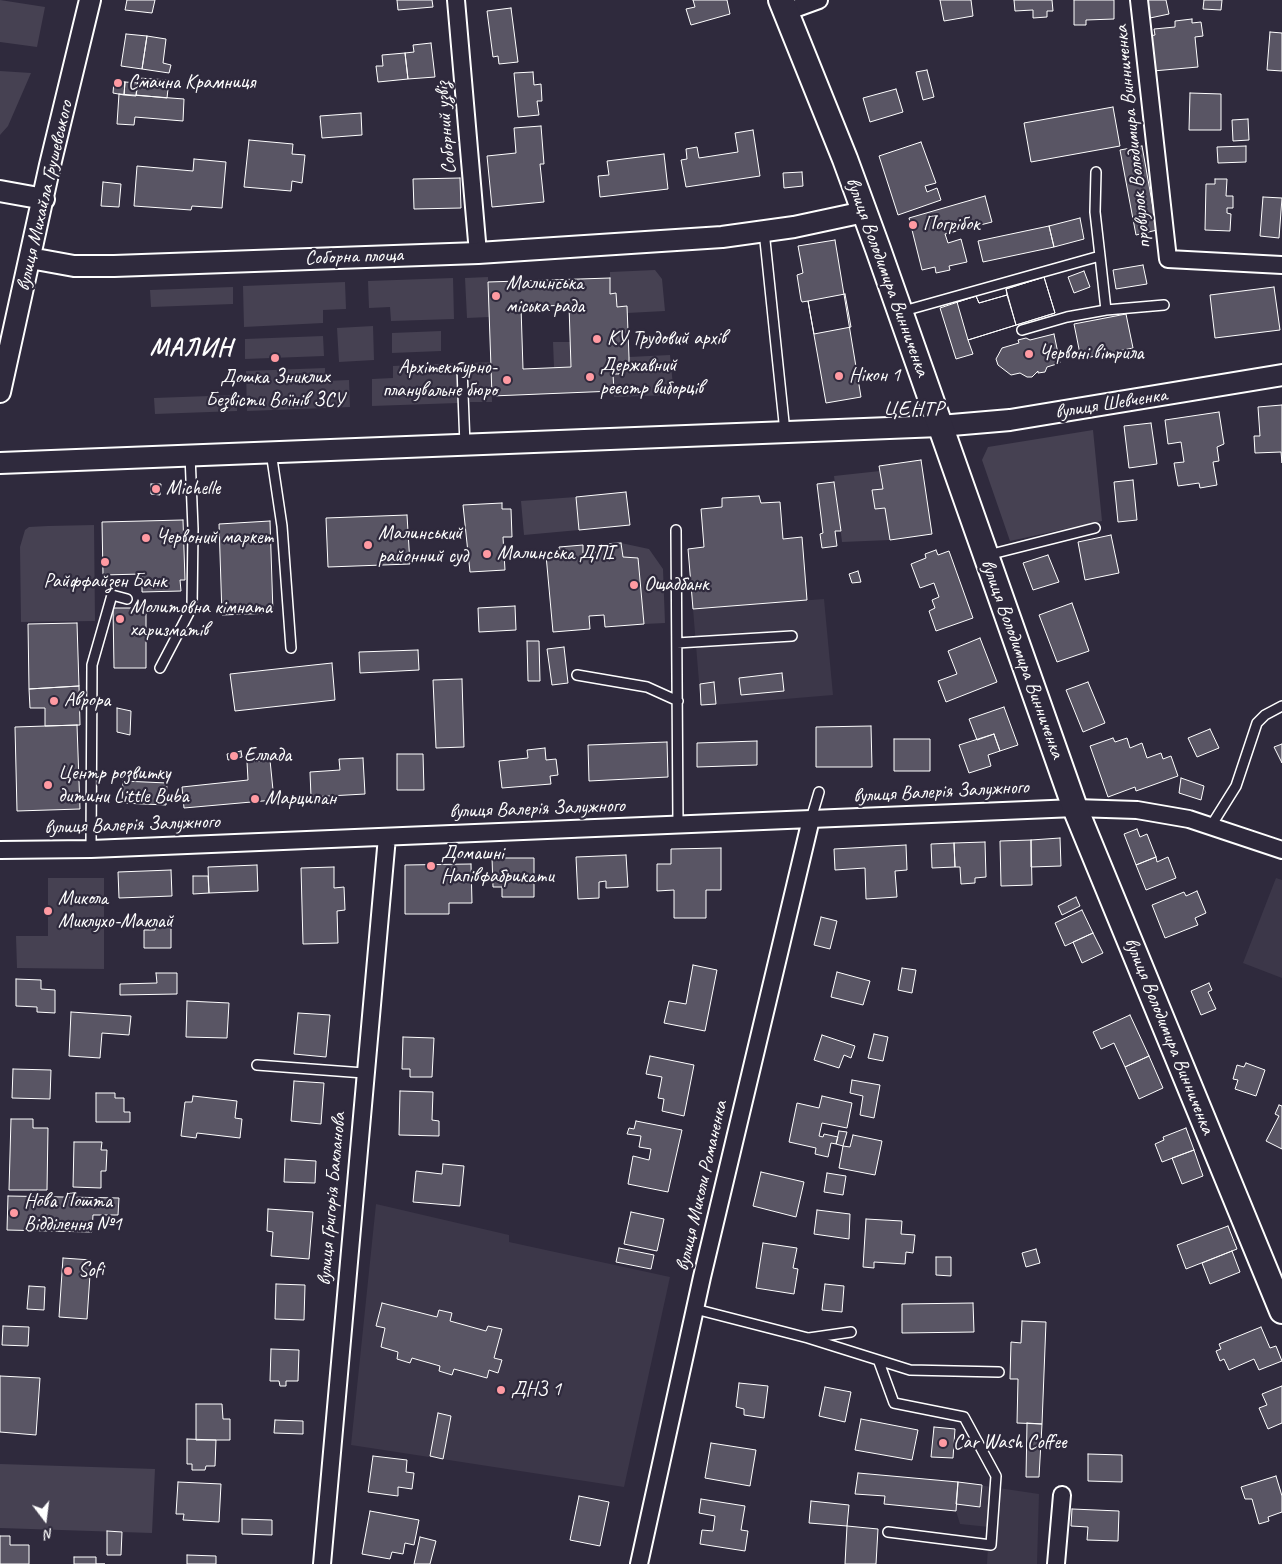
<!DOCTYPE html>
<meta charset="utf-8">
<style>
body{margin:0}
#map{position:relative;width:1282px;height:1564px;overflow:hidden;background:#2f2a3d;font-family:Caveat,sans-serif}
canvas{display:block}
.north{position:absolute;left:20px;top:1494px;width:50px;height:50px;-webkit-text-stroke:4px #2f2a3d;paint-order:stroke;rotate:165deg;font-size:14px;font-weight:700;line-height:20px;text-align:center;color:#fff}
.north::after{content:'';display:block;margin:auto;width:18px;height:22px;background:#fff;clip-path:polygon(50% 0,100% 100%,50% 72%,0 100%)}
</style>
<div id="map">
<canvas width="1282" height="1564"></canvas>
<div class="north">N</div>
</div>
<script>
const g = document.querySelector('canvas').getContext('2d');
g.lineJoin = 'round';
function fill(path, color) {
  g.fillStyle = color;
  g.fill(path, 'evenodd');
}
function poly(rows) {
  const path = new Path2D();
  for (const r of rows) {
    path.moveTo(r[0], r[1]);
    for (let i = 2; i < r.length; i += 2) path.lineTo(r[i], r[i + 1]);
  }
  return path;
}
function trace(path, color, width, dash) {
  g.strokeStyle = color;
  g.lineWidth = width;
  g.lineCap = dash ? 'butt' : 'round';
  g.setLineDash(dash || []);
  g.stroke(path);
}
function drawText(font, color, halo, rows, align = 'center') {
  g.font = font + ' Caveat,sans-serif';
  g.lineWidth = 4.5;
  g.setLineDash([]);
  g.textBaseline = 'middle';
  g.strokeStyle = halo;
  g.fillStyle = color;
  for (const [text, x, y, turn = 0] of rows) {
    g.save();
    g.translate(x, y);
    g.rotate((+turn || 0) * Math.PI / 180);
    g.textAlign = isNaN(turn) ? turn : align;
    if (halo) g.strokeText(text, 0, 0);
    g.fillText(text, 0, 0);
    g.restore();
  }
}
fill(poly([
 [824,599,833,695,701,706,693,609],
 [1276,878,1282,880,1282,978,1243,963],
 [376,1204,509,1235,509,1242,670,1277,624,1487,351,1445],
 [958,1482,1039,1494,1037,1564,987,1564,989,1527,960,1524,956,1511]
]), '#3c3749');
fill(poly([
 [0,0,45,7,37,47,0,42],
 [0,71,31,73,8,126,0,135],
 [655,270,662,279,665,311,627,313,627,306,617,307,616,294,610,294,610,272],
 [488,277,489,317,467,318,465,278],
 [453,278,454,319,391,321,390,307,369,308,368,281],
 [345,282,346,309,323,310,323,323,244,327,243,286],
 [233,287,233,304,151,307,150,290],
 [373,326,374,360,339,362,337,328],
 [441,331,441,351,392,353,392,333],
 [323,336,324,356,245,359,245,339],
 [553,342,570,342,571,367,554,367],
 [670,355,673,386,669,395,614,397,613,374,619,365,629,364,629,357],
 [491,362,492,402,470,402,469,363],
 [456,363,458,403,372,406,372,379,393,378,393,366],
 [325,368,325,381,349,380,350,407,247,411,246,371],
 [237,395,237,411,155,414,154,398],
 [1093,430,1102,521,1010,541,982,460,988,447],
 [880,471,883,489,872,491,875,509,885,508,890,540,842,542,834,476],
 [576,497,579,530,524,535,521,501],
 [94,525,95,621,21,622,20,547,25,530,29,527,48,526],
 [621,543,649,549,663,569,665,623,644,624,638,558,623,557],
 [48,878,104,878,104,969,17,968,16,936,48,936],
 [0,1464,155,1469,152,1533,0,1528]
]), '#464152');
const building = poly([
 [127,0,155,0,152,13,125,10,127,0],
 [397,0,432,0,433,7,398,10,397,0],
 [693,0,727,0,730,14,691,25,686,9,695,7,693,0],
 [940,0,971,0,973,16,944,21,940,0],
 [1014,0,1052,0,1053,11,1047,11,1047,17,1033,18,1033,10,1015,11,1014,0],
 [1074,0,1114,0,1114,19,1086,20,1086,25,1074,25,1074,0],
 [1146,0,1166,0,1169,14,1150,18,1146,0],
 [1204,0,1222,0,1221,10,1203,9,1204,0],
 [511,8,518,62,499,64,498,56,493,57,487,11,511,8],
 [1192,19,1192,23,1201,22,1203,36,1195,37,1198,67,1153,71,1150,36,1155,35,1154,29,1175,27,1175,21,1192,19],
 [1270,32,1282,33,1282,71,1267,70,1270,32],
 [126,34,147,36,142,69,121,66,126,34],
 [147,36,166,39,163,63,171,65,169,73,142,69,147,36],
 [431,43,435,77,408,79,405,53,414,52,413,45,431,43],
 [405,53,408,79,378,82,376,66,383,66,382,55,405,53],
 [927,70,934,97,923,100,916,72,927,70],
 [533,72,534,85,541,84,542,101,537,101,539,115,518,117,514,73,533,72],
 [138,78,169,80,167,98,136,95,138,78],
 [114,81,125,82,124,95,113,93,114,81],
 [125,82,138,83,136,96,124,95,125,82],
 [896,89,903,112,870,122,863,98,896,89],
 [1190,93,1221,94,1221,130,1189,130,1190,93],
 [119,94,184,99,183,121,135,117,134,125,117,124,119,94],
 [1113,107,1120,146,1031,162,1024,123,1113,107],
 [361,113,362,135,322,138,320,116,361,113],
 [1248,119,1249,140,1233,141,1232,120,1248,119],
 [541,126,544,164,540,164,544,202,492,207,487,156,516,153,514,128,541,126],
 [753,130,760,176,686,187,681,160,687,159,686,149,697,147,699,158,738,152,735,133,753,130],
 [249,140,293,144,292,154,305,155,302,183,292,181,291,191,244,187,249,140],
 [921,142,936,183,925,186,927,192,937,188,941,200,898,215,879,156,921,142],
 [1142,146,1157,230,1136,235,1120,150,1142,146],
 [1246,146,1246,162,1218,163,1217,147,1246,146],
 [664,154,668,189,600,197,598,176,609,175,607,161,664,154],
 [194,159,226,162,222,208,192,206,191,210,134,206,137,166,193,171,194,159],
 [802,172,803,186,784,188,783,173,802,172],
 [460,178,461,208,414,209,413,179,460,178],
 [1215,179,1227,179,1226,196,1233,196,1233,208,1227,208,1227,213,1231,214,1230,231,1205,230,1206,184,1215,184,1215,179],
 [103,182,121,184,119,207,101,206,103,182],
 [985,196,992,222,945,234,948,243,961,239,967,262,949,266,950,270,936,273,935,267,922,270,909,218,985,196],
 [1263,197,1282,198,1279,238,1260,236,1263,197],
 [1080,218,1084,239,1054,247,1049,226,1080,218],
 [1049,226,1054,247,983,262,978,241,1049,226],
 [835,240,861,397,826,403,808,301,802,302,801,300,797,275,803,273,798,246,835,240],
 [1143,265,1147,284,1116,289,1113,270,1143,265],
 [1084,271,1090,287,1074,293,1068,277,1084,271],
 [1044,277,1055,313,1016,325,1006,289,1044,277],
 [1044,277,1055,313,968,340,973,354,956,359,940,308,976,296,979,303,1007,295,1006,289,1044,277],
 [610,278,610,294,616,293,617,307,627,306,629,357,629,364,619,365,619,374,613,374,614,391,492,396,488,282,610,278],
 [569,305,571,367,523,369,521,307,569,305],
 [1274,287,1280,330,1215,338,1210,295,1274,287],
 [845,294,851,327,814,334,808,301,845,294],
 [1007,295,1016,325,968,340,957,302,976,296,979,303,1007,295],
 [1126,314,1133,348,1081,359,1074,324,1126,314],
 [1054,334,1060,363,1047,367,1045,372,1038,373,1038,371,1032,377,1027,377,1020,373,1011,375,998,365,996,359,1002,348,1019,343,1018,340,1026,338,1030,340,1054,334],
 [1282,405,1282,463,1281,452,1255,453,1254,436,1260,436,1258,407,1282,405],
 [1219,412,1224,444,1217,447,1219,461,1213,462,1217,485,1200,488,1199,483,1178,486,1174,463,1184,462,1181,442,1168,444,1165,420,1219,412],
 [1151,423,1157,464,1129,468,1124,426,1151,423],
 [921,460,932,534,890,540,885,508,875,509,872,490,883,489,879,466,921,460],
 [1133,480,1137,520,1118,522,1114,482,1133,480],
 [834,482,841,531,835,531,837,546,822,548,820,534,823,533,817,484,834,482],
 [151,484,161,484,160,495,151,494,151,484],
 [626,492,630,525,579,530,576,497,626,492],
 [759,496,761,503,780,502,783,539,802,537,807,600,693,609,688,549,704,547,701,509,722,507,722,498,759,496],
 [502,503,502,509,511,509,512,537,503,537,505,570,470,572,463,505,502,503],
 [407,515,410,564,328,567,326,518,407,515],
 [183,520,185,580,180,580,181,591,142,592,142,574,103,575,102,522,183,520],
 [270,521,273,613,222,615,219,524,270,521],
 [1111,535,1119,573,1085,580,1078,542,1111,535],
 [621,543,623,557,638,558,644,624,605,627,604,615,589,616,590,629,553,632,546,555,560,554,559,547,583,545,583,553,600,552,600,544,621,543],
 [936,550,938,555,949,551,973,618,936,631,929,611,935,608,932,600,939,597,934,583,920,588,911,564,926,558,925,554,936,550],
 [1048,555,1059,582,1033,590,1023,563,1048,555],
 [858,571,861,582,852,583,849,574,858,571],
 [1072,603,1089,651,1057,662,1039,615,1072,603],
 [515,606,516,630,479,632,478,608,515,606],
 [113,608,146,608,146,668,114,668,113,608],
 [77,623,79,686,29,689,28,624,77,623],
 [980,638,997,682,946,702,938,681,957,674,948,651,980,638],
 [527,641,539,641,540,681,528,681,527,641],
 [564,647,568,683,552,685,547,649,564,647],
 [418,650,419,670,360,673,359,652,418,650],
 [332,663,335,700,235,711,230,674,332,663],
 [782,673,784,691,741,695,739,678,782,673],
 [462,679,464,747,436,748,433,680,462,679],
 [714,682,716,704,701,705,700,684,714,682],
 [1088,682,1105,723,1083,732,1066,690,1088,682],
 [79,686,80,725,45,726,45,708,30,708,29,689,79,686],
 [1004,707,1018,745,1000,751,994,734,977,740,969,719,1004,707],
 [117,708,131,711,130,735,117,732,117,708],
 [77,725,80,809,17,811,15,727,77,725],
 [871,726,872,767,816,767,816,727,871,726],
 [1210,729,1219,748,1197,757,1188,738,1210,729],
 [994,734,1000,751,988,755,991,766,969,773,959,745,994,734],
 [1113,738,1115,742,1127,738,1130,748,1142,743,1147,758,1161,753,1163,759,1171,756,1178,776,1136,791,1135,787,1108,797,1090,746,1113,738],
 [894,739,930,739,930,771,894,771,894,739],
 [757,741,757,765,697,767,697,743,757,741],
 [667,742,668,777,589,781,588,745,667,742],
 [1282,744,1282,763,1274,747,1282,744],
 [545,748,546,760,556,759,558,775,550,776,551,784,502,788,499,761,528,758,527,750,545,748],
 [241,751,242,757,228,760,227,754,241,751],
 [397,754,423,754,424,790,397,790,397,754],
 [363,758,365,794,311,797,310,772,340,770,339,759,363,758],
 [270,760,274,800,184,808,182,787,248,780,247,762,270,760],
 [1181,778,1204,786,1201,800,1179,793,1181,778],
 [123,781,167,783,166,805,122,803,123,781],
 [1137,829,1140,837,1147,834,1156,857,1136,865,1124,834,1137,829],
 [1060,838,1061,866,1031,867,1031,840,1060,838],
 [1031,840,1032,885,1001,886,1000,841,1031,840],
 [985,842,986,877,975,878,975,883,961,884,960,867,955,867,954,843,985,842],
 [954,843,955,867,932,868,931,844,954,843],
 [906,845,907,870,895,871,897,897,866,899,865,868,835,870,834,849,906,845],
 [721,848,721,890,706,890,706,918,674,918,674,890,657,891,657,864,671,864,671,849,721,848],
 [626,855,628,887,606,888,606,881,599,882,599,898,578,899,576,857,626,855],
 [1156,857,1157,862,1168,857,1176,878,1146,890,1136,865,1156,857],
 [492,858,534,858,534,897,502,897,502,887,493,887,492,858],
 [471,864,472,903,449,903,449,914,405,914,405,865,471,864],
 [257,865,258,891,209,893,208,867,257,865],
 [334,867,334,888,344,887,345,910,337,911,338,943,303,944,301,868,334,867],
 [171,870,172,896,119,898,118,872,171,870],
 [193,876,208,876,209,893,193,894,193,876],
 [1197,891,1206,913,1195,918,1198,925,1165,938,1152,905,1184,892,1186,896,1197,891],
 [1076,897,1080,906,1062,915,1058,906,1076,897],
 [1082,910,1093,933,1065,946,1055,923,1082,910],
 [821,917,837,921,830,949,814,945,821,917],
 [156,923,171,923,171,948,144,948,144,930,155,930,156,923],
 [1093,933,1103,953,1082,963,1073,942,1093,933],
 [693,965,717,970,705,1031,664,1023,669,1001,686,1004,693,965],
 [902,968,916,970,912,993,898,990,902,968],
 [837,972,870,981,863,1005,831,997,837,972],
 [156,973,177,973,177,994,120,995,120,984,157,983,156,973],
 [16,979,41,980,41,989,55,990,55,1013,37,1012,37,1007,16,1006,16,979],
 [1209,983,1212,990,1208,992,1216,1009,1201,1015,1191,991,1209,983],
 [187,1001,229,1003,227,1038,186,1037,187,1001],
 [71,1012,131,1016,129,1035,102,1033,100,1058,69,1056,71,1012],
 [298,1013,330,1015,326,1057,294,1054,298,1013],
 [1130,1015,1149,1056,1125,1067,1114,1043,1101,1049,1093,1032,1130,1015],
 [874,1034,888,1037,883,1061,868,1058,874,1034],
 [822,1035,855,1046,851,1058,844,1055,839,1068,814,1060,822,1035],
 [403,1037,434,1038,432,1077,410,1077,410,1069,402,1069,403,1037],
 [650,1056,694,1065,684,1116,662,1111,664,1099,658,1098,662,1077,646,1074,650,1056],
 [1149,1056,1163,1088,1139,1099,1125,1067,1149,1056],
 [1246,1063,1265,1070,1256,1096,1235,1089,1238,1080,1233,1079,1237,1065,1244,1067,1246,1063],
 [13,1069,51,1070,50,1099,12,1098,13,1069],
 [852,1080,880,1085,874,1118,860,1115,863,1096,850,1093,852,1080],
 [294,1081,324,1083,321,1124,291,1121,294,1081],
 [400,1091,433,1092,432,1120,439,1121,439,1136,399,1135,400,1091],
 [96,1093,115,1093,115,1098,124,1098,124,1112,130,1112,130,1122,96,1122,96,1093],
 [193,1096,237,1101,235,1118,242,1119,240,1138,197,1133,196,1138,181,1136,185,1102,192,1102,193,1096],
 [822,1096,852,1103,847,1128,822,1123,819,1136,823,1137,824,1134,838,1137,836,1144,831,1143,828,1157,815,1154,816,1148,789,1142,797,1103,819,1108,822,1096],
 [1279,1105,1282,1106,1282,1149,1266,1141,1279,1116,1275,1114,1279,1105],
 [11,1119,33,1119,33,1128,48,1128,47,1190,9,1190,11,1119],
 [636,1121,682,1130,668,1192,628,1184,633,1156,649,1160,651,1149,639,1147,641,1136,627,1134,629,1128,634,1129,636,1121],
 [1186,1128,1194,1150,1162,1162,1155,1144,1164,1140,1163,1137,1186,1128],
 [839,1131,847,1132,843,1146,836,1144,839,1131],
 [853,1135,882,1141,875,1175,839,1168,843,1146,850,1147,853,1135],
 [74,1142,102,1142,101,1150,107,1150,106,1171,101,1171,101,1188,73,1187,74,1142],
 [1194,1150,1203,1176,1182,1184,1172,1158,1194,1150],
 [285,1159,316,1161,315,1183,284,1182,285,1159],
 [443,1164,464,1166,460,1206,413,1202,416,1171,442,1174,443,1164],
 [761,1172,804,1182,796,1217,753,1206,761,1172],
 [827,1173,846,1176,843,1195,824,1192,827,1173],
 [8,1196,119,1198,118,1215,93,1215,92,1232,7,1230,8,1196],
 [268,1209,313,1212,309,1259,271,1256,273,1232,267,1231,268,1209],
 [817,1210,850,1214,849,1239,814,1234,817,1210],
 [631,1212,664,1219,657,1251,624,1244,631,1212],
 [866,1219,902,1221,901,1234,915,1235,913,1253,906,1252,905,1264,874,1262,874,1268,863,1267,866,1219],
 [1228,1226,1237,1249,1186,1269,1177,1245,1228,1226],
 [763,1243,797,1248,793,1268,798,1269,794,1294,756,1288,763,1243],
 [619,1248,654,1255,651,1269,616,1262,619,1248],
 [1036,1249,1040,1263,1026,1267,1022,1253,1036,1249],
 [1232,1251,1240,1272,1210,1284,1202,1263,1232,1251],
 [936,1257,951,1257,951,1276,936,1275,936,1257],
 [63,1258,91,1260,87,1319,59,1317,63,1258],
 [276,1284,305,1285,304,1320,275,1319,276,1284],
 [825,1284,844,1286,842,1312,822,1310,825,1284],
 [29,1286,45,1287,44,1310,27,1309,29,1286],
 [382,1303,437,1317,439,1310,452,1313,450,1321,486,1331,488,1326,502,1329,494,1358,502,1360,498,1373,489,1370,487,1378,454,1369,452,1375,439,1371,440,1366,412,1358,410,1363,397,1359,398,1352,381,1347,385,1328,376,1326,382,1303],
 [973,1303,974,1332,902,1333,902,1304,973,1303],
 [1022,1321,1046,1322,1042,1424,1017,1423,1018,1379,1010,1379,1011,1342,1021,1343,1022,1321],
 [3,1326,29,1327,28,1346,2,1345,3,1326],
 [1261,1327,1270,1348,1276,1346,1282,1361,1259,1370,1254,1359,1229,1370,1224,1359,1220,1361,1216,1351,1221,1349,1219,1344,1261,1327],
 [271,1349,299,1350,298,1381,286,1381,286,1386,280,1386,279,1381,270,1381,271,1349],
 [0,1376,40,1378,36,1435,0,1432,0,1376],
 [739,1383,768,1386,764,1418,744,1415,744,1409,736,1407,739,1383],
 [1282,1386,1282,1423,1268,1429,1259,1408,1267,1405,1262,1394,1282,1386],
 [825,1387,851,1392,845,1422,819,1416,825,1387],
 [196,1404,222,1404,223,1419,230,1419,230,1440,196,1440,196,1404],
 [438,1413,451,1416,443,1459,430,1456,438,1413],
 [861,1419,918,1430,912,1460,855,1450,861,1419],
 [275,1420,303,1421,303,1434,274,1433,275,1420],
 [1027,1423,1042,1424,1039,1477,1026,1477,1027,1423],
 [934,1427,955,1429,953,1458,931,1457,934,1427],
 [187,1439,216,1440,215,1466,206,1466,205,1470,192,1470,192,1464,187,1464,187,1439],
 [711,1443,756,1450,750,1486,705,1478,711,1443],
 [1088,1454,1122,1455,1122,1482,1088,1481,1088,1454],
 [373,1456,407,1460,406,1472,414,1473,412,1489,398,1487,398,1496,368,1492,373,1456],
 [858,1473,958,1482,956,1511,884,1504,885,1496,855,1494,858,1473],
 [1276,1476,1282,1496,1282,1512,1268,1517,1269,1521,1259,1524,1252,1499,1245,1499,1241,1487,1276,1476],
 [178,1482,221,1484,219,1522,183,1520,184,1514,176,1514,178,1482],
 [958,1482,982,1485,980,1507,956,1504,958,1482],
 [579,1496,609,1502,600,1546,570,1540,579,1496],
 [701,1499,745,1506,741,1530,748,1531,745,1551,700,1544,702,1530,713,1531,715,1516,699,1513,701,1499],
 [811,1501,849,1505,847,1526,809,1523,811,1501],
 [1072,1509,1119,1511,1118,1541,1087,1540,1088,1527,1071,1526,1072,1509],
 [370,1511,419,1520,414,1545,405,1543,403,1554,392,1552,390,1559,362,1554,370,1511],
 [242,1519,272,1520,272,1535,242,1534,242,1519],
 [847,1526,878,1529,876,1564,845,1564,847,1526],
 [107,1531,122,1532,121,1555,107,1555,107,1531],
 [0,1536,10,1536,10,1545,29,1545,29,1564,0,1564,0,1536],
 [420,1537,436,1541,430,1564,414,1564,420,1537],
 [187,1555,216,1556,216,1564,187,1564,187,1555],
 [74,1557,96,1557,96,1564,105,1564,74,1564,74,1557]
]);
fill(building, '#595564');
trace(building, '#fff', 1);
const service = poly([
 [764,231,785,432],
 [1100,256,1106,310,1164,305],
 [900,312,1100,256,1095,212,1096,172],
 [1022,330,1067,317,1106,310],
 [462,368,465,445],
 [271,452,282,526,291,648],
 [676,530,678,825],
 [988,555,1095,528],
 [677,643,792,636],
 [160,668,192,607,193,529,190,455],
 [577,675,647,687,678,701],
 [811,819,819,792],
 [1211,826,1236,786,1257,723,1265,715,1282,706],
 [91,849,92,665,112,595,127,599],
 [257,1065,364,1073],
 [695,1309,808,1338,910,1370,999,1372],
 [809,1338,851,1332],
 [879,1362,894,1403,964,1417,996,1476,991,1545,888,1532]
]);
const minor = poly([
 [456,0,478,253],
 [1139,0,1168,259,1282,265],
 [786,12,819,0],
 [0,850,91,849,1075,808,1137,810,1189,819,1282,850],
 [322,1564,387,837],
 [639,1564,702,1277,811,819],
 [1056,1564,1062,1495]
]);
const tertiary = poly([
 [0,191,44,199],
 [30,258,74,266,114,266,478,253,722,237,794,227,864,212],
 [0,392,50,165,90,0],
 [0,463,940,426,1010,420,1282,375]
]);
const secondary = poly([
 [781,0,845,159,878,249,1075,808,1282,1311]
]);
trace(service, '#fff', 12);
trace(minor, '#fff', 20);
trace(tertiary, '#fff', 24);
trace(secondary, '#fff', 28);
trace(service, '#2f2a3d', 9);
trace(minor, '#2f2a3d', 16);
trace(tertiary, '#2f2a3d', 20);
trace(secondary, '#2f2a3d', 24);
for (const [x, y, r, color] of [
 [118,83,5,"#ff9aa2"],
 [913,225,5,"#ff9aa2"],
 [496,296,5,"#ff9aa2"],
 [597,339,5,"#ff9aa2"],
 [1029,354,5,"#ff9aa2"],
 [275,358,5,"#ff9aa2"],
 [839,376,5,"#ff9aa2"],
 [590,377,5,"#ff9aa2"],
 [507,380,5,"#ff9aa2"],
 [156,489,5,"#ff9aa2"],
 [146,538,5,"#ff9aa2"],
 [368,545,5,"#ff9aa2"],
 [487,554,5,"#ff9aa2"],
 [105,562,5,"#ff9aa2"],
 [634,585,5,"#ff9aa2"],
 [120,619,5,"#ff9aa2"],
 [54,701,5,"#ff9aa2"],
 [234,756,5,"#ff9aa2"],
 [48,785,5,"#ff9aa2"],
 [255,799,5,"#ff9aa2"],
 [431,866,5,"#ff9aa2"],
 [48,911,5,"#ff9aa2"],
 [14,1213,5,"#ff9aa2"],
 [68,1271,5,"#ff9aa2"],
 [501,1390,5,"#ff9aa2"],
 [943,1443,5,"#ff9aa2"]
]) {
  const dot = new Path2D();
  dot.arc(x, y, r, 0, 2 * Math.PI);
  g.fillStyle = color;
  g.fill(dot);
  trace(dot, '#2f2a3d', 2);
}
drawText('20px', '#fff', '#2f2a3d', [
 ["Смачна Крамниця",128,83],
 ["Погрібок",923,225],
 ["Малинська",506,284],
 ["міська рада",506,307],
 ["КУ Трудовий архів",607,339],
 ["Червоні вітрила",1039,354],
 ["Державний",600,366],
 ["реєстр виборців",600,389],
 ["Архітектурно-",497,368,"right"],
 ["планувальне бюро",497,391,"right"],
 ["Нікон 1",849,376],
 ["Дошка Зниклих",275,378,"center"],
 ["Безвісти Воїнів ЗСУ",275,401,"center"],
 ["Michelle",166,489],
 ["Малинський",378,534],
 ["районний суд",378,557],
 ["Червоний маркет",156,538],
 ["Малинська ДПІ",497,554],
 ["Райффайзен Банк",105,582,"center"],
 ["Ощадбанк",644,585],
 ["Молитовна кімната",130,608],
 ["харизматів",130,631],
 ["Аврора",64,701],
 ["Еллада",244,756],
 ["Центр розвитку",58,774],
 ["дитини Little Buba",58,797],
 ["Марципан",265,799],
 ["Домашні",441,854],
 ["Напівфабрикати",441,877],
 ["Микола",58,899],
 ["Миклухо-Маклай",58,922],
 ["Нова Пошта",24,1202],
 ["Відділення №1",24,1225],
 ["Sofi",78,1271],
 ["ДНЗ 1",511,1390],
 ["Car Wash Coffee",953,1443]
], 'left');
drawText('20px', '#fff', '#2f2a3d', [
 ["Соборний узвіз",446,128,-95],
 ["провулок Володимира Винниченка",1133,137,-96],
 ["вулиця Михайла Грушевського",45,196,-77],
 ["Соборна площа",354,257,-2],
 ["вулиця Володимира Винниченка",887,277,70],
 ["вулиця Шевченка",1111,404,-9],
 ["вулиця Володимира Винниченка",1022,659,70],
 ["вулиця Валерія Залужного",941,792,-3],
 ["вулиця Валерія Залужного",537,809,-2],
 ["вулиця Валерія Залужного",132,825,-2],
 ["вулиця Володимира Винниченка",1169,1036,68],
 ["вулиця Миколи Романенка",702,1186,-77],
 ["вулиця Григорія Бакланова",332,1199,-85]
]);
g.letterSpacing = '1px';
drawText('21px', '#fff', '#2f2a3d', [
 ["ЦЕНТР",914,409]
]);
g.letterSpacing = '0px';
g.letterSpacing = '1px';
drawText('bold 25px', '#fff', '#2f2a3d', [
 ["МАЛИН",191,348]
]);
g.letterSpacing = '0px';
</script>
